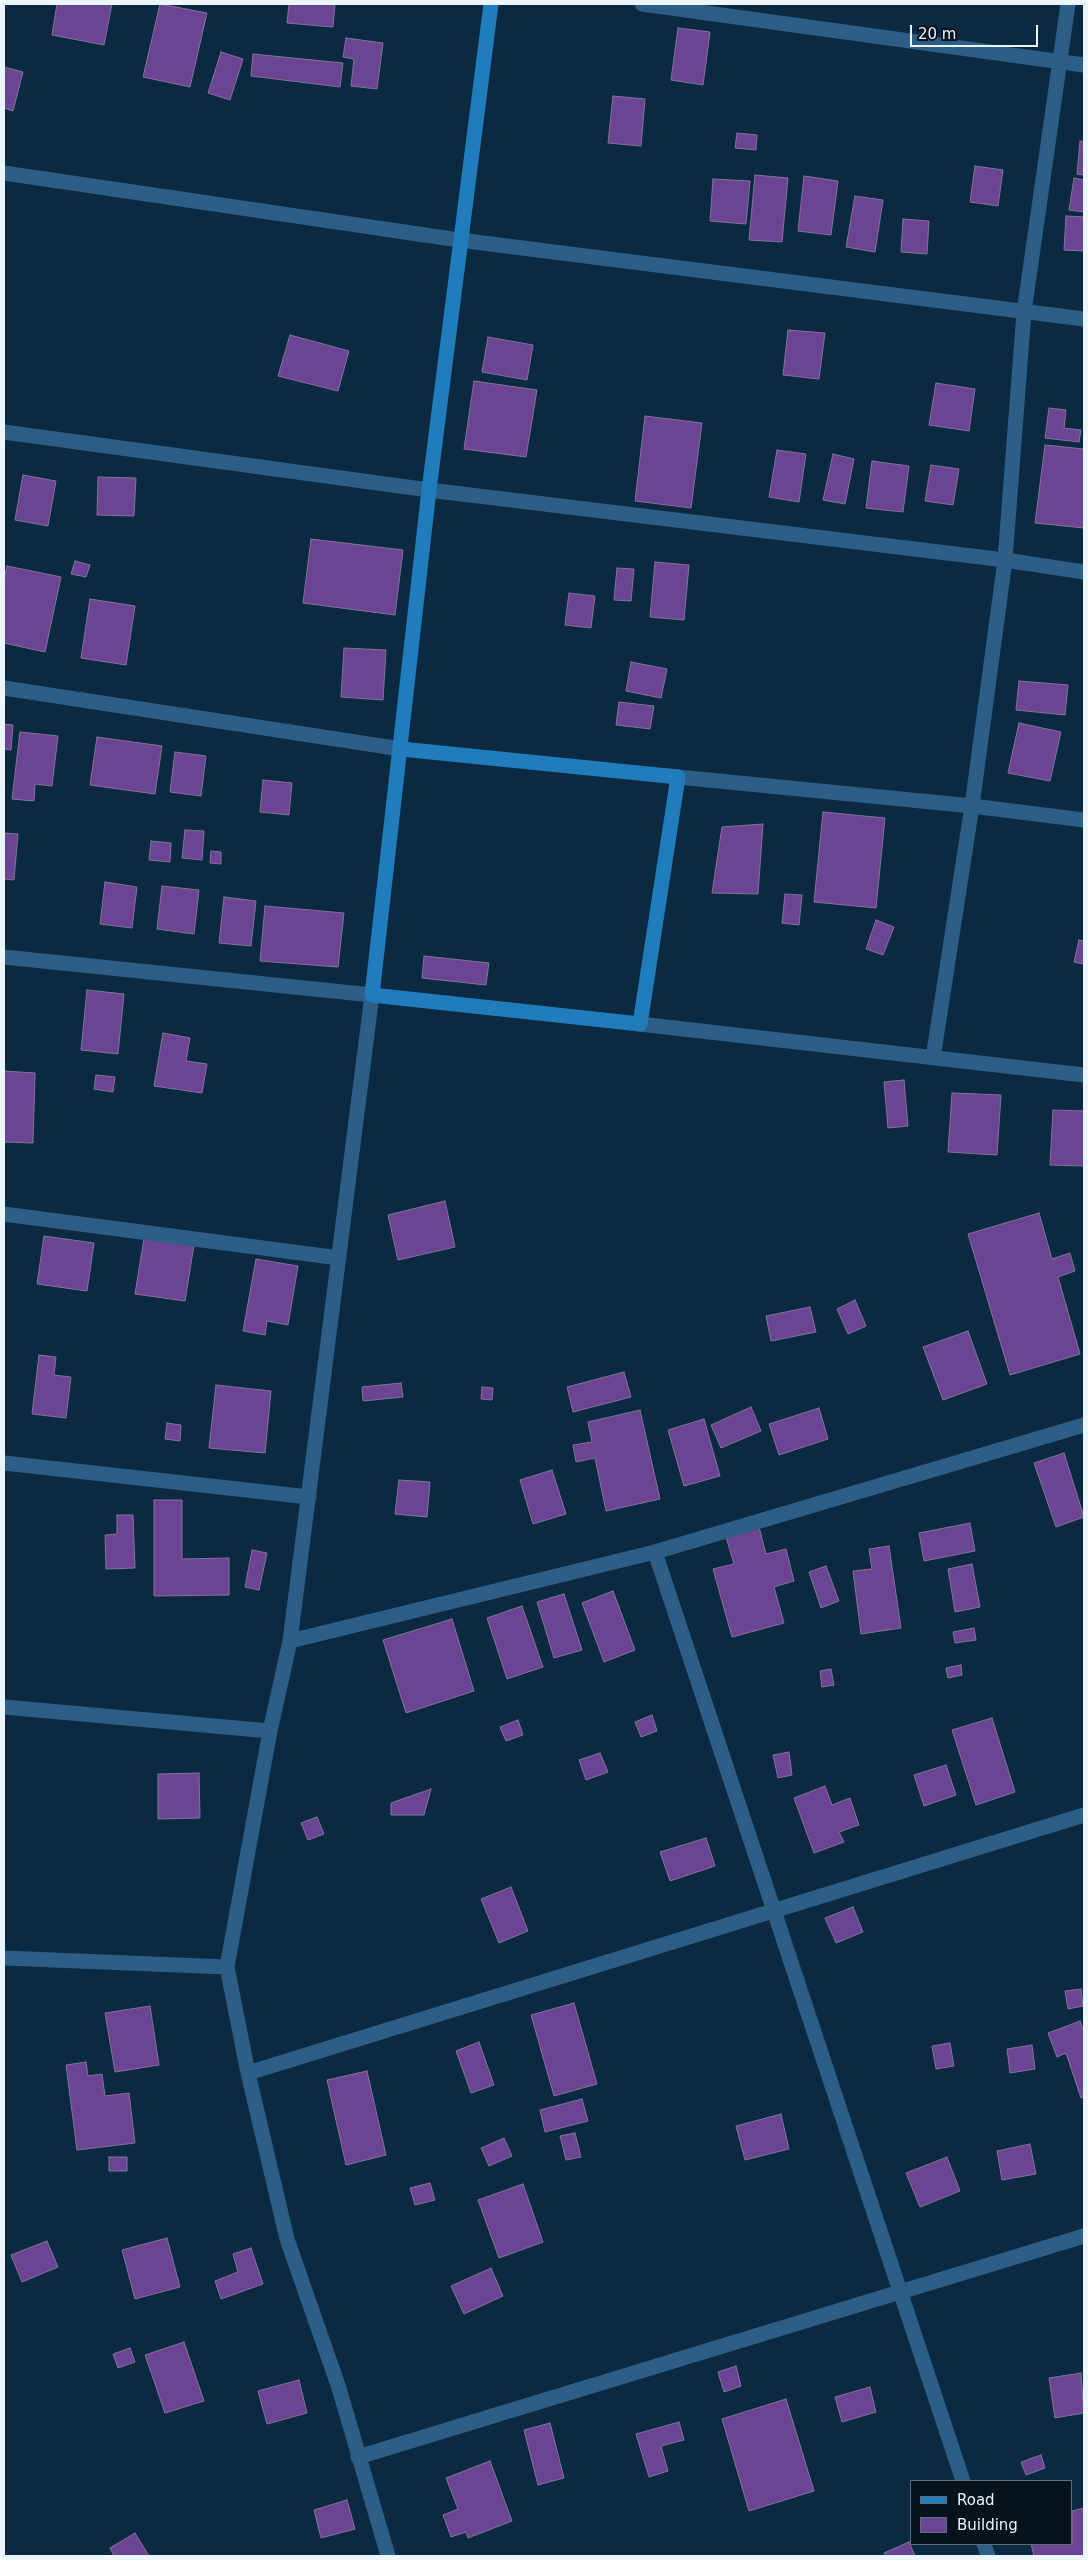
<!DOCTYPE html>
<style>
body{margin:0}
#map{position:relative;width:1088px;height:2560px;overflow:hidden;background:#0b2a42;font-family:"DejaVu Sans",sans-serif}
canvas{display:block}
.frame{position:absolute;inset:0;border:5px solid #eaf5fe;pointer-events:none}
.legend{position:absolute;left:910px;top:2480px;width:162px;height:65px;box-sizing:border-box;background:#06121d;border:1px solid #616d77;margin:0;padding:6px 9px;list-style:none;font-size:15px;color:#eaf5fe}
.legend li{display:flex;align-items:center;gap:10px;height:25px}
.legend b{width:25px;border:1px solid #616d77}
.scale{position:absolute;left:910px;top:25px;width:128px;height:22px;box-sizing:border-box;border:2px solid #eaf5fe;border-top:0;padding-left:6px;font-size:15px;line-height:18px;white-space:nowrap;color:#eaf5fe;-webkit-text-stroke:4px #06121d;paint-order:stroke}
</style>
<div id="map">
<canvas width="1088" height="2560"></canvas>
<div class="frame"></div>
<ul class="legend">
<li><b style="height:6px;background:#217cbb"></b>Road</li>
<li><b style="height:14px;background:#6b4593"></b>Building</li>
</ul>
<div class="scale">20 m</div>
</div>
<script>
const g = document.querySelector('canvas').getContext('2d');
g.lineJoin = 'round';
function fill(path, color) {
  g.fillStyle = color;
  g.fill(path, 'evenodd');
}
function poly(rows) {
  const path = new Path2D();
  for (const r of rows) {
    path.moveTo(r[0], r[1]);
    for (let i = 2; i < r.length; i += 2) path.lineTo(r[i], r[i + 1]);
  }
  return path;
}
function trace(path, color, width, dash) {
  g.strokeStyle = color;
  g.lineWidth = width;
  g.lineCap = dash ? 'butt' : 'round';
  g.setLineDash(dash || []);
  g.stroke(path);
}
const building = poly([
 [57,4,112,4,104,45,52,35,57,4],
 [160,4,207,13,190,87,143,77,160,4],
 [289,4,335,4,333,27,287,23,289,4],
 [678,28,710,32,703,85,671,80,678,28],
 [346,38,383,43,377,89,351,86,354,59,343,57,346,38],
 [221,52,243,59,230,100,208,93,221,52],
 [253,54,343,63,340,87,251,76,253,54],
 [4,67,23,72,13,111,4,108,4,67],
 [613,96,645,99,641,146,608,143,613,96],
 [737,133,757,135,756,150,735,148,737,133],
 [1080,141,1084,142,1084,175,1077,174,1080,141],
 [975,166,1003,170,998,206,970,202,975,166],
 [755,175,788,178,782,242,749,240,755,175],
 [804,176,838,181,831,235,798,231,804,176],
 [1074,178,1084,180,1084,212,1069,210,1074,178],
 [713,179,750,181,746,224,710,221,713,179],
 [855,196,883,200,875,252,846,247,855,196],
 [1066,216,1084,217,1084,251,1064,250,1066,216],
 [903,219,929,221,927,254,901,252,903,219],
 [788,330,825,333,819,379,783,375,788,330],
 [290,335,349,351,338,391,278,376,290,335],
 [488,337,533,345,527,380,482,372,488,337],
 [474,381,537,390,526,457,464,449,474,381],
 [936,383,975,389,969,431,929,425,936,383],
 [1049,408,1066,410,1064,428,1081,430,1079,442,1045,438,1049,408],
 [645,416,702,423,691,508,635,501,645,416],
 [1045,445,1084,449,1084,528,1035,523,1045,445],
 [777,450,806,454,799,502,769,497,777,450],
 [833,454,854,459,845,504,823,500,833,454],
 [872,461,909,466,903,512,866,508,872,461],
 [931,465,959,469,953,505,925,501,931,465],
 [23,475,56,481,48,526,15,520,23,475],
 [98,477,136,478,134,516,97,515,98,477],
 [311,539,403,550,395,615,303,603,311,539],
 [75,561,90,565,86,577,71,574,75,561],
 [655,562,689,565,684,620,650,617,655,562],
 [7,566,61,577,45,652,4,643,4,579,7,566],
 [617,568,634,569,631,601,614,600,617,568],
 [569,593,595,596,591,628,565,625,569,593],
 [90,599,135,606,126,665,81,658,90,599],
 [344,648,386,650,383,700,341,697,344,648],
 [631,662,667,669,661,698,626,691,631,662],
 [1019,681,1068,685,1065,715,1016,710,1019,681],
 [619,702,654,706,650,729,616,725,619,702],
 [1019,723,1061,732,1050,781,1008,773,1019,723],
 [4,724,13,725,11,750,4,749,4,724],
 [20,732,58,736,52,786,35,784,34,801,12,799,20,732],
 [97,737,162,746,155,794,90,785,97,737],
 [175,752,206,756,201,796,170,792,175,752],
 [263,780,292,783,289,815,260,812,263,780],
 [823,812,885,818,876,908,814,902,823,812],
 [763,824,758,894,712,893,722,827,763,824],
 [185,830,204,831,202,860,182,858,185,830],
 [4,833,18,834,14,880,4,879,4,833],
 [151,841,171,843,170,862,149,860,151,841],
 [211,851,221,852,221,864,210,863,211,851],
 [105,882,137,887,132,928,100,924,105,882],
 [162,886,199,890,194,934,157,929,162,886],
 [785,894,802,895,799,925,782,923,785,894],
 [224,897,256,901,251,946,219,943,224,897],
 [265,906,344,913,338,967,260,961,265,906],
 [876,920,894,927,883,955,866,949,876,920],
 [1079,940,1084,941,1084,964,1074,962,1079,940],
 [424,956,489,963,486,985,422,978,424,956],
 [87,990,124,994,118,1054,81,1050,87,990],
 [163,1033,190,1038,186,1061,207,1064,202,1093,154,1086,163,1033],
 [4,1071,35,1073,33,1143,4,1142,4,1071],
 [96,1075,115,1077,113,1092,94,1089,96,1075],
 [904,1080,908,1126,888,1128,884,1082,904,1080],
 [952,1093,1001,1095,997,1155,948,1152,952,1093],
 [1053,1110,1084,1111,1084,1166,1050,1165,1053,1110],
 [445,1201,455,1247,398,1260,388,1215,445,1201],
 [1039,1213,1052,1259,1070,1253,1075,1271,1058,1277,1080,1354,1010,1375,968,1234,1039,1213],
 [44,1236,94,1243,87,1291,37,1284,44,1236],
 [144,1238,194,1245,185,1301,135,1294,144,1238],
 [256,1259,298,1266,288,1325,267,1321,265,1335,243,1331,256,1259],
 [855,1300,866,1326,848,1334,837,1309,855,1300],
 [810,1307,816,1332,771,1341,766,1316,810,1307],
 [968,1331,987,1384,943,1400,923,1347,968,1331],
 [39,1355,56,1357,54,1375,71,1377,66,1418,32,1414,39,1355],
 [624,1372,631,1397,573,1412,567,1387,624,1372],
 [401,1383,403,1397,363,1401,362,1387,401,1383],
 [216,1385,271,1391,265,1453,209,1448,216,1385],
 [482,1387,493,1388,492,1400,481,1399,482,1387],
 [751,1407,761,1431,721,1448,711,1425,751,1407],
 [819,1408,828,1439,779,1455,769,1424,819,1408],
 [640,1410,660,1499,606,1511,595,1458,576,1462,573,1445,592,1442,588,1422,640,1410],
 [704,1419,720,1476,684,1486,668,1430,704,1419],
 [167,1423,181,1425,180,1441,165,1439,167,1423],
 [1064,1453,1084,1517,1056,1527,1034,1463,1064,1453],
 [552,1470,566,1514,533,1524,520,1480,552,1470],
 [399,1480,430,1482,427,1517,395,1514,399,1480],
 [154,1500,182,1500,182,1559,229,1558,229,1595,154,1596,154,1500],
 [117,1515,133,1515,135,1568,106,1569,105,1535,117,1534,117,1515],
 [970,1523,975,1551,924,1561,919,1533,970,1523],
 [759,1527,766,1554,786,1549,794,1581,774,1587,784,1623,732,1637,713,1569,734,1564,726,1537,759,1527],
 [889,1546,901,1628,861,1634,853,1571,872,1569,869,1549,889,1546],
 [252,1550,267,1553,259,1590,245,1587,252,1550],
 [972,1564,980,1607,955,1612,948,1569,972,1564],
 [826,1566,839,1601,821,1608,809,1572,826,1566],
 [613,1591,635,1650,604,1662,582,1603,613,1591],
 [564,1594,582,1650,554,1658,537,1602,564,1594],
 [522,1606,543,1667,507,1679,487,1618,522,1606],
 [452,1619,474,1691,406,1713,383,1640,452,1619],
 [974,1628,976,1640,955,1643,953,1632,974,1628],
 [961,1665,962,1675,948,1678,946,1668,961,1665],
 [831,1669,834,1685,822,1687,820,1671,831,1669],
 [652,1715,657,1731,641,1737,635,1722,652,1715],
 [992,1718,1015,1792,976,1805,952,1730,992,1718],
 [518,1720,523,1735,506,1741,500,1727,518,1720],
 [789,1752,792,1775,778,1778,773,1755,789,1752],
 [600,1753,608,1772,586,1780,579,1760,600,1753],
 [946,1765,956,1795,924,1806,914,1775,946,1765],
 [199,1773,200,1818,158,1819,158,1774,199,1773],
 [825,1786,832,1805,850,1798,859,1825,839,1832,844,1842,814,1853,794,1798,825,1786],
 [431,1789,424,1815,391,1815,391,1803,431,1789],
 [317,1817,324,1834,308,1840,301,1823,317,1817],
 [706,1838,715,1866,670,1881,660,1852,706,1838],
 [511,1887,528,1931,499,1943,481,1899,511,1887],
 [853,1907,863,1932,836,1943,825,1918,853,1907],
 [1081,1989,1083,2006,1068,2009,1065,1991,1081,1989],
 [574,2003,597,2084,554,2096,531,2015,574,2003],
 [150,2006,159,2065,115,2072,105,2013,150,2006],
 [1080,2021,1084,2032,1084,2097,1081,2098,1066,2053,1057,2057,1048,2033,1080,2021],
 [479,2042,494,2085,471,2093,456,2051,479,2042],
 [950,2043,954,2066,936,2069,932,2046,950,2043],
 [1032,2045,1035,2069,1010,2073,1007,2049,1032,2045],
 [86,2062,88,2076,102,2074,105,2096,129,2093,135,2143,77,2150,66,2065,86,2062],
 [367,2071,386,2155,346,2165,327,2080,367,2071],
 [582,2099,588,2121,545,2132,540,2110,582,2099],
 [781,2114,789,2149,745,2160,736,2126,781,2114],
 [575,2133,581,2157,566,2160,560,2136,575,2133],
 [504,2138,512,2156,489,2166,481,2148,504,2138],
 [1030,2144,1036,2174,1002,2180,997,2151,1030,2144],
 [109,2157,127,2157,127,2171,109,2171,109,2157],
 [947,2157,960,2191,920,2207,906,2173,947,2157],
 [430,2183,435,2200,415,2205,410,2188,430,2183],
 [523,2184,543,2242,499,2258,478,2200,523,2184],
 [167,2238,180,2287,135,2299,122,2250,167,2238],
 [47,2241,58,2267,22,2282,11,2255,47,2241],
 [251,2248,263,2284,221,2299,215,2281,238,2272,233,2254,251,2248],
 [491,2268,503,2296,464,2314,451,2286,491,2268],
 [184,2342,204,2401,165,2413,145,2355,184,2342],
 [130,2348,135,2362,118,2368,113,2354,130,2348],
 [736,2366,741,2386,724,2392,718,2372,736,2366],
 [1081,2373,1084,2413,1055,2418,1049,2378,1081,2373],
 [299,2380,307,2413,267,2424,258,2391,299,2380],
 [870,2387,876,2412,842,2422,835,2397,870,2387],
 [786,2399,814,2491,749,2511,722,2419,786,2399],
 [679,2422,684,2440,661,2446,668,2471,649,2477,636,2434,679,2422],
 [550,2423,564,2478,538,2485,524,2430,550,2423],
 [1041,2455,1045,2468,1026,2475,1021,2462,1041,2455],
 [490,2461,512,2521,468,2538,466,2532,451,2537,443,2515,458,2509,446,2478,490,2461],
 [347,2500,355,2529,321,2538,314,2510,347,2500],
 [1084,2508,1084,2556,1034,2556,1031,2544,1072,2544,1072,2511,1084,2508],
 [135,2533,149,2556,114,2556,110,2548,135,2533],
 [909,2542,915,2556,886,2556,884,2553,909,2542]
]);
fill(building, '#6b4593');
trace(building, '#847498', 1);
trace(poly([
 [642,4,1084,65],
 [4,173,459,240,1084,319],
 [4,432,429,490,1005,560,1084,572],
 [4,688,401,749],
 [678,777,972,806,1084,820],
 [4,957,372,995,290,1641,270,1731,227,1967,248,2073,287,2239,339,2388,388,2556],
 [640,1024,1084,1075],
 [933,1058,972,806,1005,560,1024,312,1068,4],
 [4,1214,339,1258],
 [4,1463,309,1497],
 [290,1641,655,1552],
 [4,1707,270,1731],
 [4,1958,227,1967],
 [248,2073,1084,1815],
 [358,2457,1084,2236],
 [963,2481,655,1552,1084,1425],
 [984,2544,988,2556]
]), '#2c5e86', 15);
trace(poly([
 [401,749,678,777,640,1024,372,995,429,490,491,4]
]), '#217cbb', 15);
</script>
